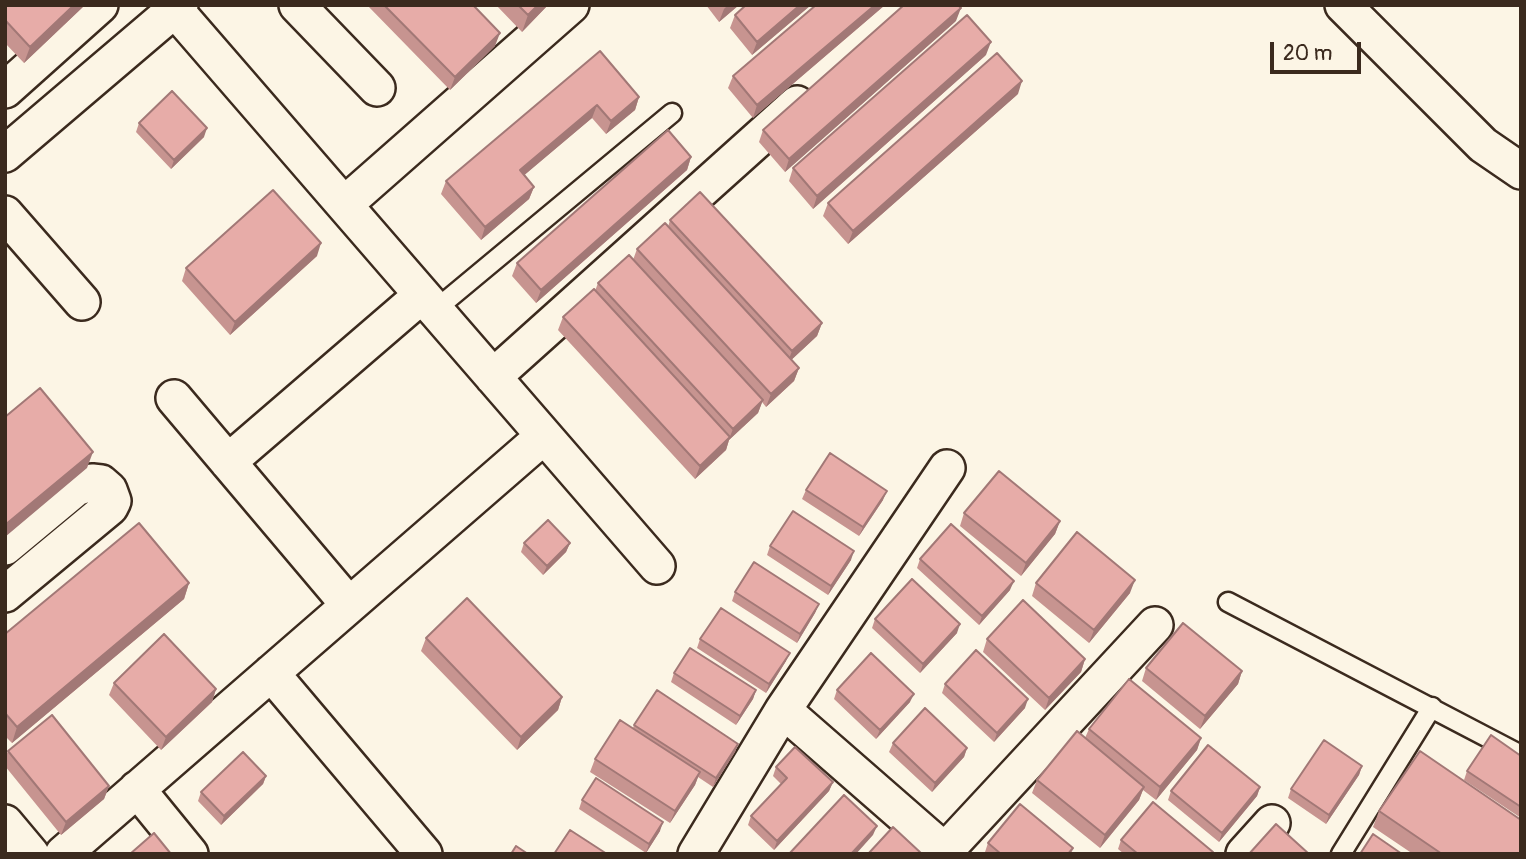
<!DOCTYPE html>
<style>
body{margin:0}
#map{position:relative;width:1526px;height:859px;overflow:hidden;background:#fcf5e5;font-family:Pangolin,sans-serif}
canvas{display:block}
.frame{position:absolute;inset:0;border:7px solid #3b2a1e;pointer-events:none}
.scale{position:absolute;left:1270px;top:42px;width:91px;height:32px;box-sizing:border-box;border:4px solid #3b2a1e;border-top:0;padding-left:9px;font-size:21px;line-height:24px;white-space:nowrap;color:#3b2a1e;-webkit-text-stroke:5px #fcf5e5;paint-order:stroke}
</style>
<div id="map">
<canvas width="1526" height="859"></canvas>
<div class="frame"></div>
<div class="scale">20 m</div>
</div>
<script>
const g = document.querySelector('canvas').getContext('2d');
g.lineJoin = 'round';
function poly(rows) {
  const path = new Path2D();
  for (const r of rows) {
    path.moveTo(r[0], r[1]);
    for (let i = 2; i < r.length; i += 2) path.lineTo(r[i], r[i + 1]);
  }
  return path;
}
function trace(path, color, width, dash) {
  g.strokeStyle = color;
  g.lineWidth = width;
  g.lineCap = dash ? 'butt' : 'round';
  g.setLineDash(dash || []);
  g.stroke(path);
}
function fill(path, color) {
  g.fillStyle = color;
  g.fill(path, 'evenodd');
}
const service = poly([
 [435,310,672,113],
 [1228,602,1521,755],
 [1341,854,1432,707]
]);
const minor = poly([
 [171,5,657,566],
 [297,5,377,88],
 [1343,5,1483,145,1521,171],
 [5,90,100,5],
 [5,154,180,5],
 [345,204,571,5],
 [5,214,82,302],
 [493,377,797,104],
 [174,398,349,605],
 [228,462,422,295],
 [5,547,76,488,92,482,101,483,109,490,113,501,110,507,5,594],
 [271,673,424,854],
 [783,710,948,854],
 [137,789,190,854],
 [5,823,31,854],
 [945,851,1155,625],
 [63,854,544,436],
 [696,854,783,710,947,468],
 [1244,854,1272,823]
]);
trace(service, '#3b2a1e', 23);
trace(minor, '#3b2a1e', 40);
trace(service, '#fcf5e5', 18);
trace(minor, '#fcf5e5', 35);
fill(poly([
 [5,5,85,5,24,63,5,43],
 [367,5,473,5,495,46,450,90],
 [496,5,548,5,522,32],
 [706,5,739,5,719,22],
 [746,5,811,5,752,55,730,28,735,15],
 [816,5,885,5,753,118,728,88,733,76],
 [956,21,785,172,759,142,763,130],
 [600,51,639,97,635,110,606,134,592,118,524,175,534,187,529,199,481,240,441,194,446,181],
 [986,55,813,209,789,181,793,168],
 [1018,94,848,244,823,216,828,203],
 [139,123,204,137,171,169,136,132],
 [691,157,687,170,536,303,512,276,517,263],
 [670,220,822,323,817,336,791,360,799,368,794,381,766,407,762,402,758,413,729,440,726,450,695,479,558,330,563,317,595,291,598,283,633,260,637,249,668,227],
 [317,256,230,335,182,281,186,268],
 [806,490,883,500,859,536,802,499],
 [964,513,1060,521,1055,534,1021,576,960,526],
 [524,543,570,543,566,552,543,575,521,552],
 [770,546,851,560,828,595,767,555],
 [920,559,1010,590,979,625,917,568],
 [189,583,184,599,12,743,5,736,5,634],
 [1036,583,1130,593,1089,643,1032,596],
 [735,592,819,604,815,613,797,643,732,601],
 [875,619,957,633,920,673,872,628],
 [426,638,562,697,558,710,517,750,421,651],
 [700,639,786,661,766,693,697,648],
 [987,639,1085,659,1081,672,1045,710,983,652],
 [1146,668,1242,671,1238,684,1200,729,1142,681],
 [674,673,756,690,753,699,736,725,671,682],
 [114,683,216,689,212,702,161,750,109,695],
 [945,684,1025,708,994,742,942,693],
 [837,690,910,702,876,739,834,699],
 [634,725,738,744,735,752,713,787,698,777,695,785,670,823,590,772,595,759,633,728],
 [1089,729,1201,738,1197,750,1156,800,1143,790,1139,800,1100,848,1032,793,1037,780,1085,738],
 [893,743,967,748,964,757,932,792,889,752],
 [8,751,109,786,104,799,61,835,5,766,5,758],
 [1521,756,1521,818,1464,780,1467,771],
 [1362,766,1359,775,1326,824,1288,798,1291,789],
 [776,767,833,782,829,791,774,850,748,825,751,816,781,784,773,776],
 [266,776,263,784,221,825,198,801,201,792],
 [1260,787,1257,796,1219,842,1168,800,1171,791],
 [582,800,660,831,646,853,579,809],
 [1379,811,1521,854,1413,854,1373,827],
 [1121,840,1213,852,1212,854,1124,854,1118,849],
 [988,843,1073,848,1071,854,987,854,985,852]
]), '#c79490');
fill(poly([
 [74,5,85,5,24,63,30,47],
 [538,5,548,5,522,32,528,15],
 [728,5,739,5,719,22,724,9],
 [800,5,811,5,752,55,757,42],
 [875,5,885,5,753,118,757,105],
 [961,8,956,21,785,172,789,159],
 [500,33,495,46,450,90,455,77],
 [991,42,986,55,813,209,817,196],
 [1022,81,1018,94,848,244,853,231],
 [639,97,635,110,606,134,611,121],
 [597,105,592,118,515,183,520,170],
 [207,128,204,137,171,169,174,160],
 [691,157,687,170,536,303,541,290],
 [534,187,529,199,481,240,485,227],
 [321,243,317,256,230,335,235,322],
 [822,323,817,336,787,364,792,351],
 [799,368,794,381,766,407,771,394],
 [763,400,758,413,729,440,726,450,695,479,700,466,729,439,733,429],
 [93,452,87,468,5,537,5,525],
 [887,491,883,500,859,536,863,527],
 [1060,521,1055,534,1021,576,1026,563],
 [570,543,566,552,543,575,547,566],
 [854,551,851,560,828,595,831,586],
 [1135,580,1130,593,1089,643,1094,630],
 [1014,581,1010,590,979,625,982,616],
 [189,583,184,599,12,743,17,727],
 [819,604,815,613,797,643,800,634],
 [960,624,957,633,920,673,923,664],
 [790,653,786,661,766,693,769,684],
 [1085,659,1081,672,1045,710,1049,698],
 [1242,671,1238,684,1200,729,1205,716],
 [216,689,212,702,161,750,166,737],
 [756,690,753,699,736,725,740,716],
 [914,694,910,702,876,739,880,730],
 [562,697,558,710,517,750,521,737],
 [1028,699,1025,708,994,742,997,733],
 [1201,738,1197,750,1156,800,1160,787],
 [738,744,735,752,713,787,716,778],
 [967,748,964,757,932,792,935,783],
 [1362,766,1359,775,1326,824,1329,815],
 [700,772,695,785,670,823,675,811],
 [266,776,263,784,221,825,224,816],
 [833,782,829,791,774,850,777,841],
 [109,786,104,799,61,835,66,822],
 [1144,787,1139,800,1100,848,1105,835],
 [1260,787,1257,796,1219,842,1222,833],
 [663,822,660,831,646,853,649,844],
 [877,826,873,835,856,854,851,854]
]), '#a27876');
const building = poly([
 [5,5,74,5,30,47,5,20,5,5],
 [384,5,473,5,500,33,455,77,384,5],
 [518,5,538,5,528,15,518,5],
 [746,5,800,5,757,42,735,15,746,5],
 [816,5,875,5,757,105,733,76,816,5],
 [904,5,958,5,961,8,789,159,763,130,904,5],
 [967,15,991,42,817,196,793,168,967,15],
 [600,51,639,97,611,121,597,105,520,170,534,187,485,227,446,181,600,51],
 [997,53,1022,81,853,231,828,203,997,53],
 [172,91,207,128,174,160,139,123,172,91],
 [668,130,691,157,541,290,517,263,668,130],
 [273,190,321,243,235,322,186,268,273,190],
 [700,192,822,323,792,351,670,220,700,192],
 [665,223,799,368,771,394,637,249,665,223],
 [629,255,763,400,733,429,598,283,629,255],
 [594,289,730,437,700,466,563,317,594,289],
 [40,388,93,452,5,525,5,417,40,388],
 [830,453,887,491,863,527,806,490,830,453],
 [999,471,1060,521,1026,563,964,513,999,471],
 [793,511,854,551,831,586,770,546,793,511],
 [548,520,570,543,547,566,524,543,548,520],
 [139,523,189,583,17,727,5,713,5,634,139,523],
 [951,524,1014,581,982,616,920,559,951,524],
 [1077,532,1135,580,1094,630,1036,583,1077,532],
 [754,562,819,604,800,634,735,592,754,562],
 [912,579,960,624,923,664,875,619,912,579],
 [467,598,562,697,521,737,426,638,467,598],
 [1023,600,1085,659,1049,698,987,639,1023,600],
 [721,608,790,653,769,684,700,639,721,608],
 [1183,623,1242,671,1205,716,1146,668,1183,623],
 [164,634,216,689,166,737,114,683,164,634],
 [690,648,756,690,740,716,674,673,690,648],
 [976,650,1028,699,997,733,945,684,976,650],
 [871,653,914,694,880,730,837,690,871,653],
 [1129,679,1201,738,1160,787,1089,729,1129,679],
 [657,690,738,744,716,778,634,725,657,690],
 [925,708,967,748,935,783,893,743,925,708],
 [52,715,109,786,66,822,8,751,52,715],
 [620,720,700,772,675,811,595,759,620,720],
 [1077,731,1144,787,1105,835,1037,780,1077,731],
 [1491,735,1521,756,1521,807,1467,771,1491,735],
 [1324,740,1362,766,1329,815,1291,789,1324,740],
 [1208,745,1260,787,1222,833,1171,791,1208,745],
 [795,747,833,782,777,841,751,816,787,778,776,767,795,747],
 [1420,751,1521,820,1521,854,1442,854,1379,811,1420,751],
 [243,752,266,776,224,816,201,792,243,752],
 [596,778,663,822,649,844,582,800,596,778],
 [844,795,877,826,851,854,789,854,844,795],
 [1153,802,1213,852,1211,854,1138,854,1121,840,1153,802],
 [1020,804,1073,848,1068,854,1001,854,988,843,1020,804],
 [1276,824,1309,854,1249,854,1276,824],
 [893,827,922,854,868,854,893,827],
 [570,830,607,854,554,854,570,830],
 [154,833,171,854,130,854,154,833],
 [1373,834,1402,854,1360,854,1373,834],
 [516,846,528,854,511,854,516,846]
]);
fill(building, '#e7aca8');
trace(building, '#a27876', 2);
</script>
